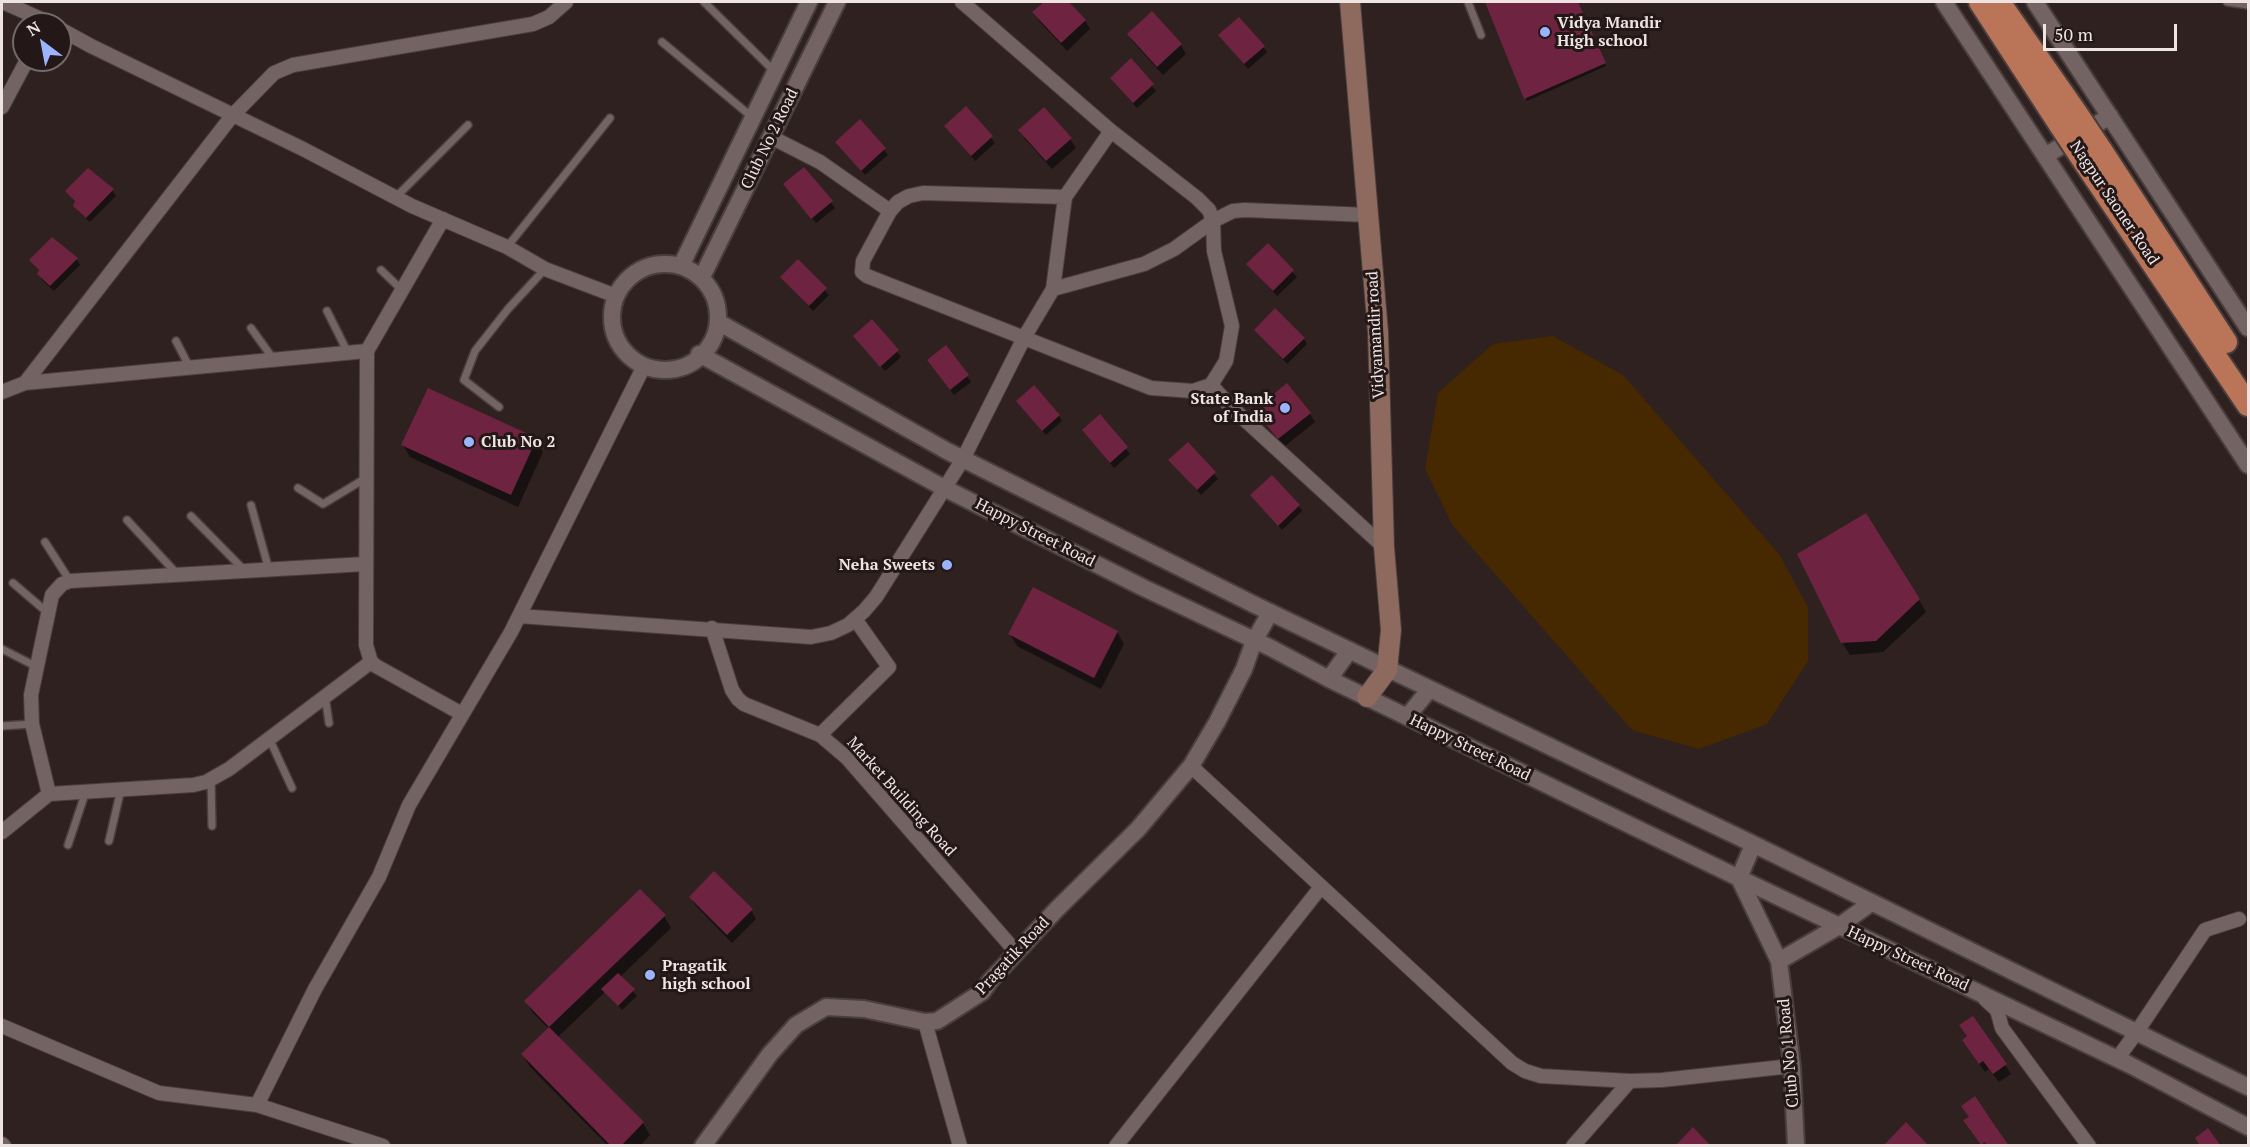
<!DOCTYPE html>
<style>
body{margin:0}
#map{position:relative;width:2250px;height:1147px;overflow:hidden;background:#2e2120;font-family:"PT Serif",serif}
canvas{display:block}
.frame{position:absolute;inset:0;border:3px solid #ede4e3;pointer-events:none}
.north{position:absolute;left:12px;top:12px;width:60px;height:60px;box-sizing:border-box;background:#241717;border:2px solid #746969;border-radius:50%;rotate:328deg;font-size:16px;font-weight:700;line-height:24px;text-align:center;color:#ede4e3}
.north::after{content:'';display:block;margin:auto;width:21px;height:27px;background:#9cb4fd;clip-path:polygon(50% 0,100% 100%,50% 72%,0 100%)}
.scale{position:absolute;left:2043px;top:24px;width:134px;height:27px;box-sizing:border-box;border:3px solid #ede4e3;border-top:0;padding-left:8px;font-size:18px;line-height:21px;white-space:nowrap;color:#ede4e3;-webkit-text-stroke:4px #241717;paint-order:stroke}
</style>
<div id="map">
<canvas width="2250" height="1147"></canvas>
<div class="frame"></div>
<div class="north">N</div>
<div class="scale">50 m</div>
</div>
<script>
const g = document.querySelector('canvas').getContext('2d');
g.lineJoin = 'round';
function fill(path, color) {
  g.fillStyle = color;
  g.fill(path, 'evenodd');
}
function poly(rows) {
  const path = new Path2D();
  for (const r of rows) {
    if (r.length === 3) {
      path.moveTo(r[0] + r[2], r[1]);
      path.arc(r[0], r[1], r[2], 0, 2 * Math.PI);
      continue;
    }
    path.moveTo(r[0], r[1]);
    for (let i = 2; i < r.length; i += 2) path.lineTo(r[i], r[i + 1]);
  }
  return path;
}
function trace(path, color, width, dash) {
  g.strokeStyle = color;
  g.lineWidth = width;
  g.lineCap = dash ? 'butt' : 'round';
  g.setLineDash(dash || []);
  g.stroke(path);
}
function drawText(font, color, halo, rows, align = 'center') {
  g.font = font + ' "PT Serif",serif';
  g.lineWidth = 6;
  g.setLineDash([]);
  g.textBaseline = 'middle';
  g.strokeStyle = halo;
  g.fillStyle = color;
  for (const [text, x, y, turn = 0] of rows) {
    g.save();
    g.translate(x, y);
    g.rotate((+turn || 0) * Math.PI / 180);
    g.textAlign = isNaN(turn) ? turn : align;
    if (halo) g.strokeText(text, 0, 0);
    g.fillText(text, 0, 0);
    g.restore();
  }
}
fill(poly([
 [1553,336,1623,375,1779,554,1808,607,1808,661,1767,724,1699,749,1632,730,1453,526,1425,469,1438,393,1493,344]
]), '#462801');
fill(poly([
 [1046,2,1067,2,1085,20,1090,29,1067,51,1039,21,1034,13],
 [1487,2,1577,2,1606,66,1527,101],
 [1128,34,1181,45,1186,54,1163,75,1134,43],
 [1220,36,1263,47,1267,52,1248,69],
 [1131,61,1156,91,1137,108,1112,78],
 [966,108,995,143,975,161,946,126],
 [860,121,888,155,865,175,837,142],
 [1020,130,1070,139,1076,148,1052,169,1025,139],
 [804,169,835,208,816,223,788,190],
 [112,190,116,196,90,222,78,211,75,206,76,203,67,191],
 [1268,245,1297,277,1277,296,1248,264],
 [77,259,80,265,54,291,42,280,39,274,40,272,31,260],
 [798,261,829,295,813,311,782,277],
 [872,322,901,357,885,371,855,336],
 [1256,330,1304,339,1307,344,1287,364],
 [946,347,971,382,954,395,932,366],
 [1018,401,1059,416,1062,421,1046,435],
 [1256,410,1310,414,1315,422,1284,447],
 [1100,416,1130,454,1114,468,1083,430],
 [536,440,543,452,518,507,410,457,403,445],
 [1188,444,1218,479,1201,495,1170,460],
 [1252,496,1299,506,1302,511,1282,530],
 [1919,600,1926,612,1883,652,1850,655,1842,642],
 [1117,632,1124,644,1101,689,1017,646,1010,634],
 [690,897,751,910,756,919,732,943,696,906],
 [664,916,671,928,620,977,637,996,622,1010,605,992,558,1037,643,1123,650,1135,640,1146,608,1146,530,1067,523,1055,549,1029,533,1013,526,1001],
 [1973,1018,2011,1074,1999,1082,1989,1069,1985,1072,1969,1049,1968,1037]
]), '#0007');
fill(poly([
 [1044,2,1069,2,1086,20,1061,43,1032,12],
 [1485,2,1578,2,1606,63,1524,99],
 [1152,11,1182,44,1157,67,1127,34],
 [1239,17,1265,46,1244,64,1218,35],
 [1131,58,1154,84,1133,103,1110,78],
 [966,106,993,136,971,156,944,126],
 [1044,107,1072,138,1046,161,1018,130],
 [860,119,886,148,861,171,835,142],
 [804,167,833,201,811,219,783,184],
 [88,168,114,189,86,218,73,206,75,201,65,191],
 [52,237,78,258,50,286,37,274,39,270,29,260],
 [1268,243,1294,270,1273,291,1246,264],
 [798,259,827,288,809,306,780,277],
 [1275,308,1305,338,1283,359,1254,330],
 [872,319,899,350,880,367,853,336],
 [946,345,969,375,950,390,927,360],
 [1287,383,1311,413,1278,439,1254,410],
 [1034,385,1060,415,1042,431,1016,401],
 [428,388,537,438,511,495,401,445],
 [1100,414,1128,447,1110,463,1082,430],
 [1188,442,1216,472,1197,490,1168,460],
 [1272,475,1300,505,1278,526,1250,495],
 [1866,513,1920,599,1876,641,1841,643,1797,554],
 [1033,587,1118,631,1094,678,1008,634],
 [714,871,753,909,727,935,689,897],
 [640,889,666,915,549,1027,524,1001],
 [618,973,635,989,618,1006,601,989],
 [1973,1016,2007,1064,1993,1074,1983,1061,1979,1064,1962,1040,1967,1036,1959,1025],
 [549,1027,644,1122,621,1146,611,1146,521,1054],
 [1975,1096,1991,1120,2009,1146,1988,1146,1985,1142,1981,1145,1963,1120,1969,1117,1961,1106],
 [1906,1122,1929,1146,1883,1146],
 [1693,1127,1711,1146,1675,1146],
 [2208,1128,2221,1146,2200,1146,2195,1138]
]), '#6e2340');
const service = poly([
 [704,2,775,72],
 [1468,2,1481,35],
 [2227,2,2248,5],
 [662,42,752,117],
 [396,197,468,125],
 [507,247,610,118],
 [381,270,402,290],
 [327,311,348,353],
 [251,328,274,360],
 [176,341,190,368],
 [499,407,464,380,475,351,508,309,545,269],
 [298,488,323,504,366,478],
 [251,505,269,570],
 [191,516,245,571],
 [127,520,178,575],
 [45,542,70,581],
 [13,583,48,613],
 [2,649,37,667],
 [325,696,329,723],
 [2,726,32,724],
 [269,738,292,788],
 [211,780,212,826],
 [109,841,121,789],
 [68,845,86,791]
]);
const minor = poly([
 [3,2,52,24],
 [962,2,1111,131,1197,198,1209,210,1213,221,1214,251,1232,326,1226,361,1211,385,1193,391,1151,388,867,276,862,272,863,261,890,211,898,202,909,196,923,193,1065,197],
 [60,29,91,46,303,149,412,206,507,247,545,269,616,296],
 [2,107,27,60],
 [771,137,820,162,890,211],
 [443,219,367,351,366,645,371,662,376,666,462,714],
 [1053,289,1144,264,1174,249,1213,221,1233,211,1245,210,1368,215],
 [25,383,232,116,274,73,293,65,533,24,549,17,566,2],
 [1211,385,1231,407,1384,547],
 [2,392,25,383,367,351],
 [519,616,811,637,831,633,848,625,864,611,876,597,963,459,1025,336,1053,289,1065,197,1111,131],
 [712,628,732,690,738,699,744,704,820,735,847,758,1017,953],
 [820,735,889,667,855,619],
 [1191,766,1512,1063,1525,1071,1541,1076,1630,1081,1662,1080,1792,1066],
 [49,794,32,724,31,695,52,595,62,584,70,581,365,564],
 [2,832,49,794,193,785,206,782,229,769,371,662],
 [1985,999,1997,1010,2002,1028,2089,1146],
 [925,1022,960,1146],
 [2,1026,159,1093,257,1105],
 [2117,1059,2136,1033,2205,930,2239,919],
 [2,1144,4,1146],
 [383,1146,257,1105,315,989,379,877,409,805,511,632,644,366],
 [1116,1146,1321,887],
 [1573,1146,1630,1081]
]);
const tertiary = poly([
 [1944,2,2248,465],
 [2035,2,2248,328],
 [2045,156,2110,116],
 [665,317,53],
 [681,266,809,2],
 [702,277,837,2],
 [718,322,947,451,1255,605,1749,842,2248,1087],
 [699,354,944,488,1144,588,1271,648,1329,679,1739,878,2130,1065,2248,1127],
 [1329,679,1349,651],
 [1407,717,1429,690],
 [1753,845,1739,878,1779,961,1792,1066,1796,1146],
 [1779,961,1839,926,1871,903],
 [703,1146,770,1054,796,1025,826,1007,864,1009,925,1022,937,1021,982,992,990,981,1057,909,1138,829,1191,766,1217,722,1244,669,1254,641,1270,613]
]);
const secondary = poly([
 [1350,2,1378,332,1384,547,1391,630,1387,670,1367,697]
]);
const trunk = poly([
 [1980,2,2060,125],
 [1999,2,2077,114],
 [2101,150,2226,342],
 [2083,160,2248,405]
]);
trace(service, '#493e3e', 10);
trace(minor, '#493e3e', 16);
trace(tertiary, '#493e3e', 20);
trace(secondary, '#493e3e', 22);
trace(trunk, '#493e3e', 26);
trace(service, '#736362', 7);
trace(minor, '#736362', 14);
trace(tertiary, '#736362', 16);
trace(secondary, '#8e6a5e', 20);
trace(trunk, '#ba7457', 22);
const trunkBridge = poly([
 [2077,114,2101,150],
 [2060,125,2083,160]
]);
trace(trunkBridge, '#493e3e', 26, []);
trace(trunkBridge, '#ba7457', 22);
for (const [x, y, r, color] of [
 [1545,32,6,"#9cb4fd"],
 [1285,408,6,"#9cb4fd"],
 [469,442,6,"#9cb4fd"],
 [947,565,6,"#9cb4fd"],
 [650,975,6,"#9cb4fd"]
]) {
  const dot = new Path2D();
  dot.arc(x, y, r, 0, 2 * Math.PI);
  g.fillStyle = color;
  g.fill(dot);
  trace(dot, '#241717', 2);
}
drawText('bold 16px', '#ede4e3', '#241717', [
 ["Vidya Mandir",1557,23],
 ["High school",1557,41],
 ["State Bank",1273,399,"right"],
 ["of India",1273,417,"right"],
 ["Club No 2",481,442],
 ["Neha Sweets",935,565,"right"],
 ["Pragatik",662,966],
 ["high school",662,984]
], 'left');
drawText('16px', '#ede4e3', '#241717', [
 ["Club No 2 Road",770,139,-64],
 ["Nagpur Saoner Road",2114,203,56],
 ["Vidyamandir road",1376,335,-93],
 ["Happy Street Road",1035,533,27],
 ["Happy Street Road",1470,748,26],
 ["Market Building Road",901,797,48],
 ["Pragatik Road",1013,956,-47],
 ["Happy Street Road",1908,959,25],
 ["Club No 1 Road",1789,1053,-95]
]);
</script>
